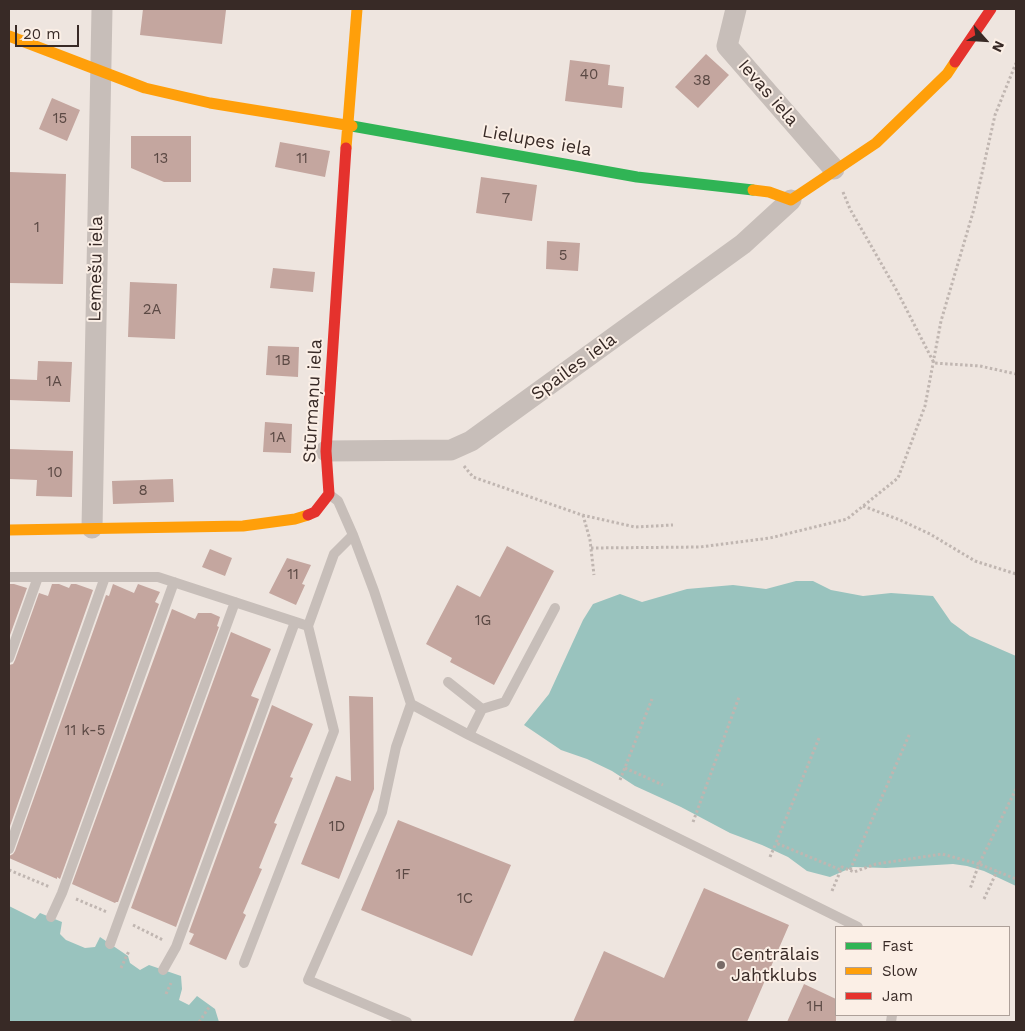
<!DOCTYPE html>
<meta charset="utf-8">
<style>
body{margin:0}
#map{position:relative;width:1025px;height:1031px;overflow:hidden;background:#eee5df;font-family:"Work Sans",sans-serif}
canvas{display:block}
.frame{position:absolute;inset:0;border:10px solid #382a26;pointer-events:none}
.legend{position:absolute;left:835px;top:926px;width:175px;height:90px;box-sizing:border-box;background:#fbefe6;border:1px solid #ada099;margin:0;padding:6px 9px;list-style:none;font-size:15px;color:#382a26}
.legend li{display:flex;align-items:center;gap:10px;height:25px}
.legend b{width:25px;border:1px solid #ada099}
.north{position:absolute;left:960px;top:15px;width:50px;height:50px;-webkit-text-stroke:4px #fbefe6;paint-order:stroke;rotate:116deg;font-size:14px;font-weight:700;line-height:20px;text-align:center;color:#382a26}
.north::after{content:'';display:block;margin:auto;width:18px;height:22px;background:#382a26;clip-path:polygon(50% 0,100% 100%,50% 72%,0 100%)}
.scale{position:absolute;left:15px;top:25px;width:64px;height:22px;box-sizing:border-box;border:2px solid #382a26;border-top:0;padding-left:6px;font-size:15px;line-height:18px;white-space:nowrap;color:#382a26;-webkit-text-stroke:4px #fbefe6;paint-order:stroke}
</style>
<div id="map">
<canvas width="1025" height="1031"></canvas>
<div class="frame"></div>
<ul class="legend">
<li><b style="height:6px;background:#30b455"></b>Fast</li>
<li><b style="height:6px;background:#ff9f0a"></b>Slow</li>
<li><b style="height:6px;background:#e5322d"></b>Jam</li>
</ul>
<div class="north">N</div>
<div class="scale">20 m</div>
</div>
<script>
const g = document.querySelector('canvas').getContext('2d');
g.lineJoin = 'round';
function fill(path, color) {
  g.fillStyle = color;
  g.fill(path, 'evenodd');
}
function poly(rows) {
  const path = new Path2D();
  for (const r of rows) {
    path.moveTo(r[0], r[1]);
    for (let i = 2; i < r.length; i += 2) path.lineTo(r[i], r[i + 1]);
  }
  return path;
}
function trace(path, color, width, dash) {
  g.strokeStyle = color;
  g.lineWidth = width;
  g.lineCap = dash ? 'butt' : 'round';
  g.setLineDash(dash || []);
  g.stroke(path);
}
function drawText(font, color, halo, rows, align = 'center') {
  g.font = font + ' "Work Sans",sans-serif';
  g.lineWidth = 4;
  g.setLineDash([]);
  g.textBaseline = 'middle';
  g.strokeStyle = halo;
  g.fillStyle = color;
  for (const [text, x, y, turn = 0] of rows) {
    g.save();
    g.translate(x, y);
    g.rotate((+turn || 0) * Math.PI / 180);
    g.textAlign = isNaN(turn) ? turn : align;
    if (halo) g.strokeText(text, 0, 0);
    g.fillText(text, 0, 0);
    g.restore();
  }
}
fill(poly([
 [796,581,813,581,831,590,863,596,891,593,933,596,951,622,970,636,1016,656,1016,886,984,871,967,866,953,864,886,868,853,867,830,877,807,871,788,857,762,845,730,833,681,807,635,786,612,771,587,759,561,750,524,725,549,694,583,620,593,604,620,594,642,602,687,589,733,585,766,589],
 [9,906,35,919,40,913,62,922,60,934,66,940,85,948,95,947,100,937,128,956,130,963,140,970,149,965,181,976,182,989,179,1000,189,1005,197,996,215,1009,219,1022,9,1022]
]), '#99c3be');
fill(poly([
 [143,9,210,9,226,10,222,44,140,35],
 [706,54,729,75,698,108,675,87],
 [570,60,610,65,608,85,624,87,622,108,565,101],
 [52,98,80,110,67,141,39,129],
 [131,136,191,136,191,182,164,182,131,168],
 [280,142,330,151,325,177,275,167],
 [9,172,66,174,63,284,9,283],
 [481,177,537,185,532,221,476,213],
 [547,241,580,243,578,271,546,269],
 [273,268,315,272,313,292,270,288],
 [130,282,177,284,175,339,128,337],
 [268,346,299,347,298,377,266,375],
 [38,361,72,362,70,402,9,400,9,379,37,380],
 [265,422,292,424,291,453,263,452],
 [9,449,73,451,72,497,36,496,37,480,9,479],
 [173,479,174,502,113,504,112,481],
 [507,546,554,571,494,685,450,662,452,658,426,644,457,585,480,597],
 [210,549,232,558,225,576,202,567],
 [287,558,311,565,302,584,305,585,296,605,269,593],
 [9,584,14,584,27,588,9,638],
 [52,584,59,584,69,588,71,584,76,584,93,590,9,829,9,665,13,664,15,660,39,593,48,596],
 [113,584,134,593,138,584,160,592,155,602,159,604,60,879,57,877,57,879,9,858,9,856,13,854,15,851,106,595,109,596],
 [172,609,195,619,198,613,211,613,220,617,217,626,219,627,118,902,116,902,115,903,72,884],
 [231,632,271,649,251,696,259,699,176,927,131,908],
 [349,696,373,697,374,789,339,879,301,864,336,776,351,781],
 [272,705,313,724,290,777,293,778,274,823,277,824,259,868,262,869,243,913,246,915,226,960,189,944,194,934,189,932],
 [398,820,511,865,472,956,361,910],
 [704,888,789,925,747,1022,573,1022,604,951,664,978],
 [804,984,836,999,836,1022,787,1022]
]), '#c4a69f');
trace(poly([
 [843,192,850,209,897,291,934,363,980,366,1016,374],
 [464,466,473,477,582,515,635,527,673,525],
 [863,506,900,520,930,534,975,561,1016,574],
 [583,515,590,540,594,575],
 [591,548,700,547,770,538,847,519,898,478,925,406,941,321,974,209,995,115,1016,63],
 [819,738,776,843,841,870],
 [625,768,663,785],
 [620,780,652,699],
 [1016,789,979,864,1016,879],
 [693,822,739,697],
 [770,857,776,843],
 [9,870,50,887],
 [850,870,910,733],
 [832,891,842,867,854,872,876,864,942,854,979,864,970,889],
 [76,899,107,912],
 [984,899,997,871],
 [133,925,163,940],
 [121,968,129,951],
 [166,994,171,983],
 [199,1022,210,1006]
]), '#c0b6b1', 3, [2.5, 2.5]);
trace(poly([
 [330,495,338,501,353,535,374,591,411,704,469,735,858,927],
 [9,577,158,577,308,626,334,554,353,535],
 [9,658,38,577],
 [448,682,482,709],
 [469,735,482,709,505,702,555,608],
 [9,849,105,577],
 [51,917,62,893,174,582],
 [110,944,235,602],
 [244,963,334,731,308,626],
 [163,970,176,947,295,622],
 [407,1022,308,980,382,812,396,747,411,704],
 [891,1022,892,1015]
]), '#c7beb9', 10);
trace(poly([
 [736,9,727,46,834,169],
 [326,451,451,450,471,441,743,244,791,200],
 [92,528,102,9]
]), '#c7beb9', 21);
trace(poly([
 [352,126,637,177,753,190]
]), '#30b455', 11);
trace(poly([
 [9,36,145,88,210,103,352,126],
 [346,148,357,9],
 [753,190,769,192,791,200,876,143,947,74,955,62],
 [9,530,243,526,295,519,308,515]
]), '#ff9f0a', 11);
trace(poly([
 [955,62,991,9],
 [308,515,315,512,329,494,326,451,346,148]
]), '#e5322d', 11);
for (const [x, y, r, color] of [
 [721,965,5,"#786b67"]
]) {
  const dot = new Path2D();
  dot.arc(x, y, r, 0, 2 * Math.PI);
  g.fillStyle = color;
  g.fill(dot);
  trace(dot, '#fbefe6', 2);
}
drawText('15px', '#5b4944', null, [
 ["40",589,75],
 ["38",702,81],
 ["15",60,119],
 ["13",161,159],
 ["11",302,159],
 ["7",506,199],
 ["1",37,228],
 ["5",563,256],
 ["2A",152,310],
 ["1B",283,361],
 ["1A",54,382],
 ["1A",278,438],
 ["10",55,473],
 ["8",143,491],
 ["11",293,575],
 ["1G",483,621],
 ["11 k-5",85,731],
 ["1D",337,827],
 ["1F",403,875],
 ["1C",465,899],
 ["1H",815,1007]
]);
drawText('18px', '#382a26', '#fbefe6', [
 ["Ievas iela",768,93,49],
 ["Lielupes iela",537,141,10],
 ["Lemešu iela",96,269,-89],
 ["Spailes iela",574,367,-36],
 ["Stūrmaņu iela",313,401,-87]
]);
drawText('18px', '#382a26', '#fbefe6', [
 ["Centrālais",731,955],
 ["Jahtklubs",731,976]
], 'left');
</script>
